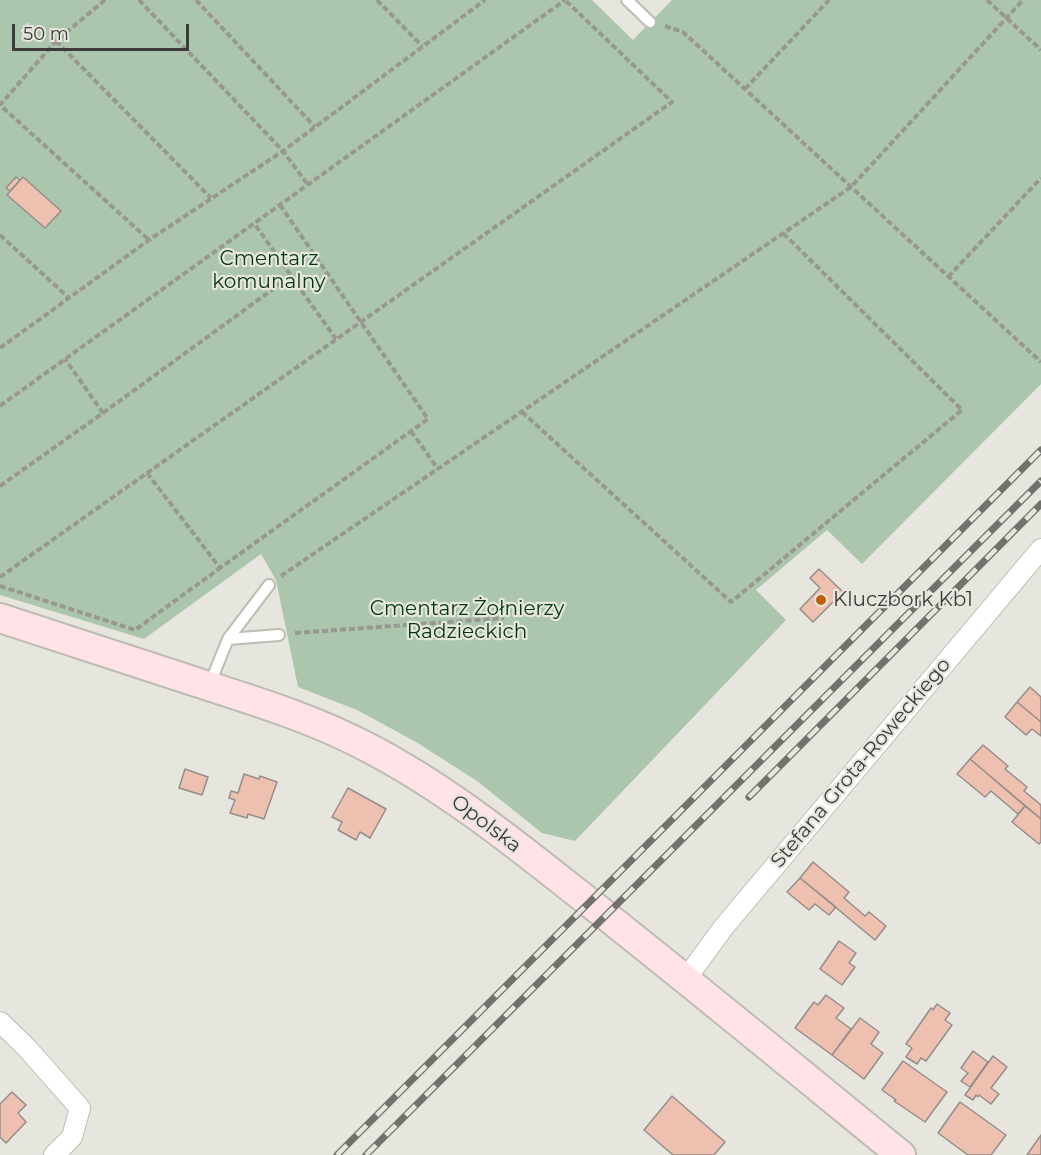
<!DOCTYPE html>
<meta charset="utf-8">
<style>
body{margin:0}
#map{position:relative;width:1041px;height:1155px;overflow:hidden;background:#e7e6de;font-family:Montserrat,sans-serif}
canvas{display:block}
.scale{position:absolute;left:12px;top:24px;width:177px;height:27px;box-sizing:border-box;border:3px solid #3c3b38;border-top:0;padding-left:8px;font-size:18px;line-height:21px;white-space:nowrap;color:#3c3b38;-webkit-text-stroke:4px #e7e6de;paint-order:stroke}
</style>
<div id="map">
<canvas width="1041" height="1155"></canvas>
<div class="scale">50 m</div>
</div>
<script>
const context = document.querySelector('canvas').getContext('2d');
context.lineJoin = 'round';
function paint(path, color) {
  context.fillStyle = color;
  context.fill(path, 'evenodd');
}
function trace(path, color, width, dash) {
  context.strokeStyle = color;
  context.lineWidth = width;
  context.lineCap = dash ? 'butt' : 'round';
  context.setLineDash(dash || []);
  context.stroke(path);
}
function drawText(font, color, halo, rows, align = 'center') {
  context.font = font + ' Montserrat,sans-serif';
  context.lineWidth = 4.5;
  context.setLineDash([]);
  context.textBaseline = 'middle';
  context.strokeStyle = halo;
  context.fillStyle = color;
  for (const [text, x, y, turn = 0] of rows) {
    context.save();
    context.translate(x, y);
    context.rotate((+turn || 0) * Math.PI / 180);
    context.textAlign = isNaN(turn) ? turn : align;
    if (halo) context.strokeText(text, 0, 0);
    context.fillText(text, 0, 0);
    context.restore();
  }
}
const green = new Path2D(`
 M0,0H592L633,40L672,0H1041V384L862,564L827,530L756,590L786,620L575,841L542,833L477,781L416,742L357,710L298,687L276,580L261,554L144,639L0,595Z`);
const building = new Path2D(`
 M16,177L20,180L10,191L6,188Z
 M23,177L61,211L45,228L7,195Z
 M819,569L843,592L813,622L800,609L820,588L810,578Z
 M1030,687L1041,697V722L1017,702Z
 M1017,702L1041,722V736L1032,729L1026,735L1005,717Z
 M983,745L1008,766L1005,769L1027,787L1024,791L1041,805V819L970,759Z
 M970,759L1025,806L1018,814L991,791L985,797L957,774Z
 M185,769L208,777L202,795L179,788Z
 M244,774L259,779L260,776L277,782L264,819L248,814L247,818L230,813L235,800L229,798L231,791L238,793Z
 M348,788L386,809L370,838L360,832L356,840L338,830L342,822L332,817Z
 M1025,806L1041,819V842L1039,844L1012,822Z
 M813,862L849,892L844,898L865,916L869,912L886,926L875,940L800,878Z
 M800,878L836,907L829,915L815,904L809,910L787,892Z
 M839,941L856,953L849,963L855,967L842,985L820,969Z
 M826,995L844,1008L836,1018L851,1029L832,1055L795,1028L814,1002L818,1005Z
 M937,1004L950,1013L945,1020L952,1025L926,1061L921,1058L917,1064L906,1057L912,1048L906,1044L931,1008L933,1010Z
 M860,1018L879,1032L871,1044L883,1053L864,1079L832,1055Z
 M973,1051L988,1062L970,1087L961,1081L968,1073L961,1068Z
 M993,1056L1007,1067L991,1088L999,1094L991,1104L979,1095L978,1097L976,1095L973,1100L965,1095Z
 M903,1061L947,1092L925,1122L894,1101L896,1100L882,1090Z
 M12,1092L26,1105L18,1113L26,1122L6,1143L0,1137V1104Z
 M672,1096L725,1142L714,1155H673L644,1130Z
 M960,1102L1006,1135L991,1155H968L938,1133Z
 M1041,1135V1155H1027Z`);
const path = new Path2D(`
 M105,0L56,41L0,105L149,240
 M139,0L283,151L308,185
 M196,0L315,127
 M377,0L422,46
 M987,0L1041,50
 M665,26L683,32L1041,362
 M56,41L211,198
 M745,89L829,0
 M0,235L69,298
 M291,276L336,339
 M948,277L1041,178
 M0,348L149,240L283,151L485,0
 M0,406L565,0
 M522,412L731,602L962,410L783,233
 M103,413L291,276L254,223
 M411,431L438,469
 M147,473L220,568L428,419L280,205
 M0,486L103,413L65,359
 M281,576L851,187L1023,0
 M0,577L672,102L565,0
 M0,586L135,630L220,568
 M295,633L504,618`);
const lane = new Path2D(`
 M627,0L650,22
 M228,639L269,585
 M209,686L228,639L279,635`);
const street = new Path2D(`
 M685,980L723,928L1041,549
 M0,1022L26,1047L80,1108L72,1137L54,1155`);
const secondary = new Path2D(`
 M0,618C64,639 129,660 193,681C252,700 312,718 367,747C448,789 519,847 590,903C695,986 798,1071 901,1155`);
const rail = new Path2D(`
 M749,797L1041,504
 M337,1155L1041,450
 M366,1155L1041,481`);
const markers = [
 [821,600,6,"#bc600a"]
];
const parkNames = [
 ["Cmentarz",269,259],
 ["komunalny",269,282],
 ["Cmentarz Żołnierzy",467,609],
 ["Radzieckich",467,632]
];
const poiNames = [
 ["Kluczbork Kb1",833,600]
];
const streetNames = [
 ["Stefana Grota-Roweckiego",861,763,-50],
 ["Opolska",486,824,37]
];
paint(green, '#abc6ac');
paint(building, '#eec0af');
trace(building, '#958d8a', 1.5);
trace(lane, '#bdbcb4', 14);
trace(street, '#bdbcb4', 22);
trace(secondary, '#bdbcb4', 32);
trace(path, '#989791', 4, [6, 3]);
trace(lane, '#fff', 10);
trace(street, '#fff', 20);
trace(secondary, '#ffe3e6', 28);
trace(rail, '#72716c', 7);
trace(rail, '#e7e6de', 4.5, [14]);
for (const [x, y, r, color] of markers) {
  const dot = new Path2D();
  dot.arc(x, y, r, 0, 2 * Math.PI);
  context.fillStyle = color;
  context.fill(dot);
  trace(dot, '#e7e6de', 2);
}
drawText('20px', '#03380e', '#e7e6de', parkNames);
drawText('20px', '#3c3b38', '#e7e6de', poiNames, 'left');
drawText('20px', '#3c3b38', '#e7e6de', streetNames);
</script>
